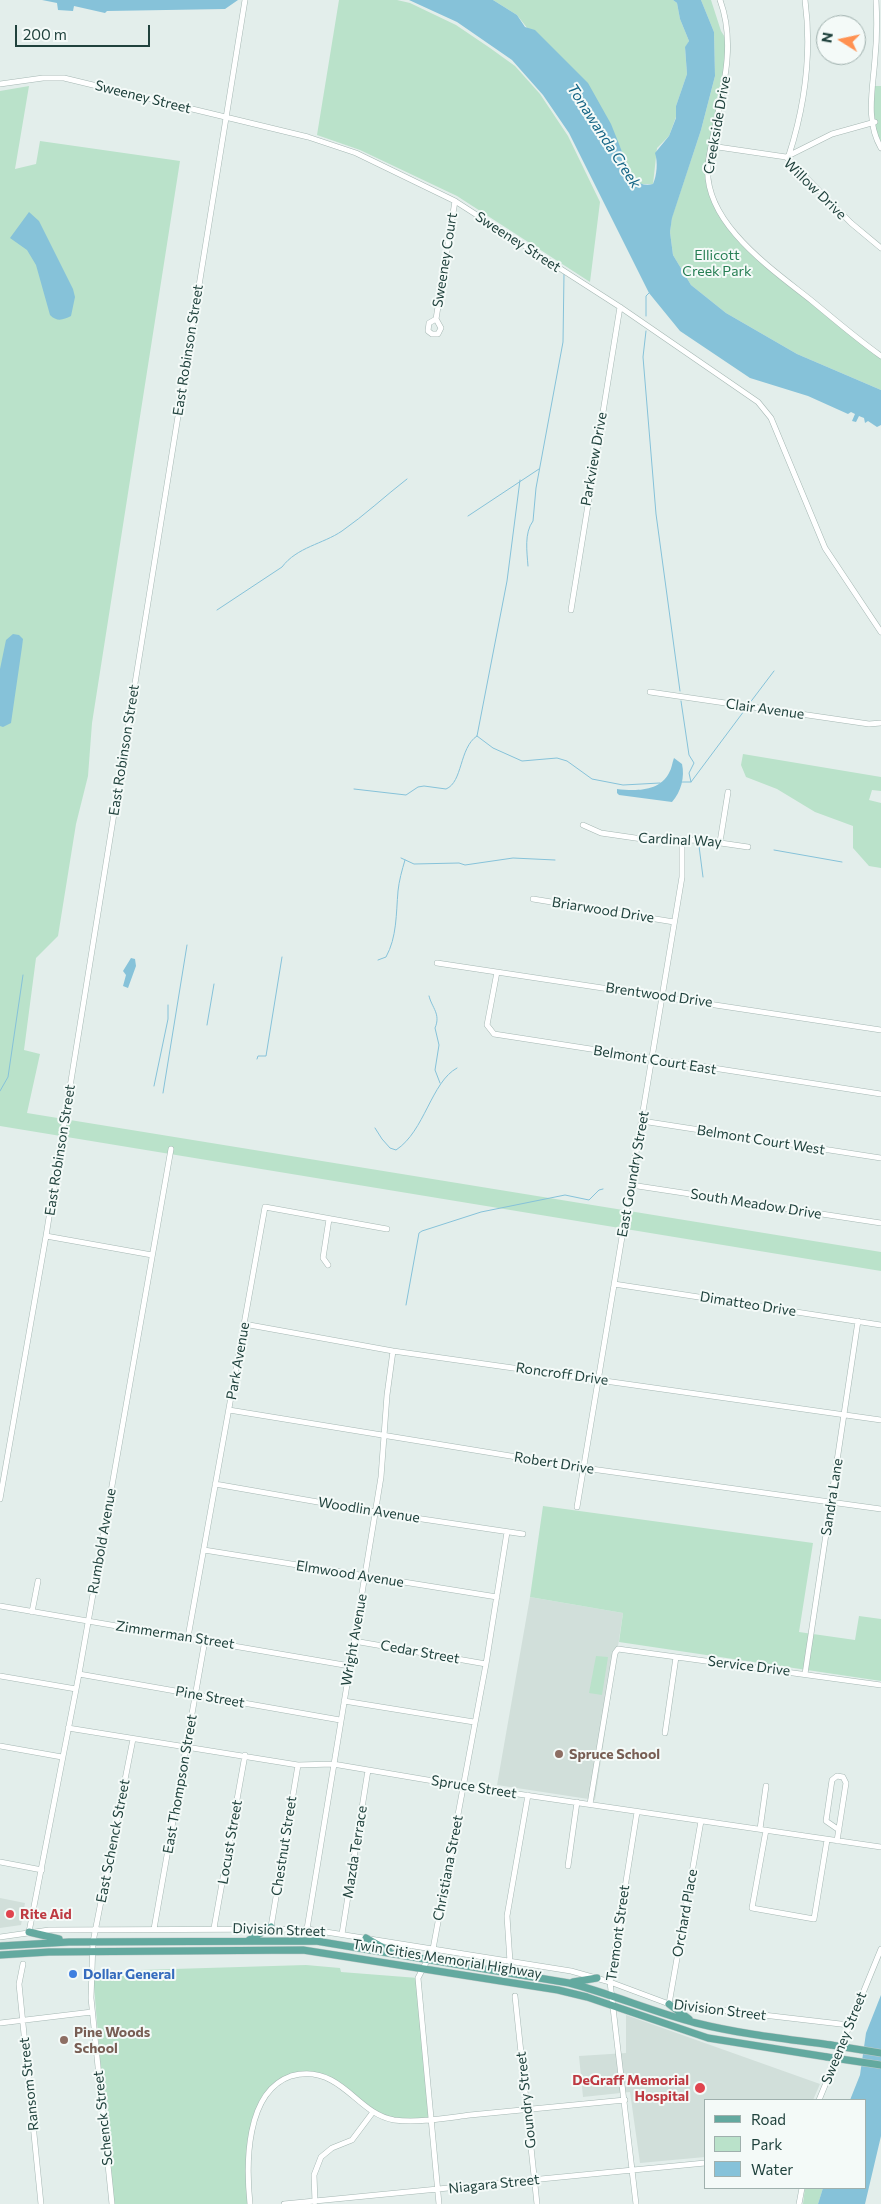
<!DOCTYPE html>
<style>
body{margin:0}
#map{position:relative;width:881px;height:2204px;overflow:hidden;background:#e3eeeb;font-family:Commissioner,sans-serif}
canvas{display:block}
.legend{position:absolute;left:704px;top:2099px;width:162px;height:90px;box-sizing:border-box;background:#f4faf8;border:1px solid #9fb0ad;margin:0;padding:6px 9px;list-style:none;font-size:15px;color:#20423d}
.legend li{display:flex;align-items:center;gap:10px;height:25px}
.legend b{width:25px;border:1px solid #9fb0ad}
.north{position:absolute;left:816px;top:15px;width:50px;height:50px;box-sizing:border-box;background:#f4faf8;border:1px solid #9fb0ad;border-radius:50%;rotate:280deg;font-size:14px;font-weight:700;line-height:20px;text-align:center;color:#20423d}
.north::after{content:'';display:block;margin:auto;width:18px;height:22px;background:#ff9151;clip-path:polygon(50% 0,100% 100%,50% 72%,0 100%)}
.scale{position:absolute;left:15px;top:25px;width:135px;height:22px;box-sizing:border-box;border:2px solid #20423d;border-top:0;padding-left:6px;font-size:15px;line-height:18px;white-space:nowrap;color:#20423d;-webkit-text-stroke:4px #f4faf8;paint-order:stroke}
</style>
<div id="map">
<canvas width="881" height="2204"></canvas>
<ul class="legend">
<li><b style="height:6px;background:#63a99f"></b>Road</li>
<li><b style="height:14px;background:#bae2ca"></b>Park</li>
<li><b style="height:14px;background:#86c2d9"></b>Water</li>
</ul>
<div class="north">N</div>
<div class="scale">200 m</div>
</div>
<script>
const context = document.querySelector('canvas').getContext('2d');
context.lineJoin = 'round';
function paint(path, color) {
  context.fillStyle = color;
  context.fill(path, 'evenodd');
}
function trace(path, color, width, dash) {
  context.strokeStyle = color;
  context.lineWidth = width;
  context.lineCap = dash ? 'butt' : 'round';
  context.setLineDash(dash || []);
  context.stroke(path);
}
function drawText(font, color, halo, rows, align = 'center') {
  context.font = font + ' Commissioner,sans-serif';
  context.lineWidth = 4;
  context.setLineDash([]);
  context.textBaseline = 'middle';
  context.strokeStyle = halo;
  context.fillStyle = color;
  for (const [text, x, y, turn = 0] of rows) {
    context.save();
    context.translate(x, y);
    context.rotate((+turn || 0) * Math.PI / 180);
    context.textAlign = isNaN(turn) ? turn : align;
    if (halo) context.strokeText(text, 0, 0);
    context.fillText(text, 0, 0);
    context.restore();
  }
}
const built = new Path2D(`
 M530,1597L623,1613L595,1800L497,1785Z
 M0,1898L25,1903L21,1925L0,1928Z
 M626,2015L820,2084L813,2100H705V2157L640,2163L630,2092L583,2097L579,2056L626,2053Z`);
const green = new Path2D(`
 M339,0H397L410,3L456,25L490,48L515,66L540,94L568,136L600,202L590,282L457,196L360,150L317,135Z
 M493,0H673L677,3L680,19L689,41L685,48L687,74L676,106V117L669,136L657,148L653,184H640L633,179L620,147L517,15Z
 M701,0H711L721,31L728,42L707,176L717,207L749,248L881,356V390L797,354L726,313L691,285L673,255L670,232L672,217L701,130L715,76L714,32Z
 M29,86L15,169L36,164L40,141L180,161L92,723L88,776L76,824L58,936L36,958L24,1050L40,1054L27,1113L881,1252V1271L0,1126V91Z
 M874,86H881V148L874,122Z
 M743,754L881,777V791L872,790L869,800L881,803V868L869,866L853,848V826L815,812L777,789L746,777L741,765Z
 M543,1506L813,1543L799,1632L855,1640L859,1616L881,1619V1681L619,1642L623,1613L530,1597Z
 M596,1656L608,1657L602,1695L589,1693Z
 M306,1965L340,1968L341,1972L418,1978L430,2119L406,2120L383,2116L333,2080L302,2073C293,2078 280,2082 272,2089C245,2112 249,2172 250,2204H112L93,1974L143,1972L140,1970Z
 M805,2188H823L818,2204H803Z`);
const water = new Path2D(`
 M42,0H238L225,9L107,11L105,13L74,6L73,11L58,10L57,3Z
 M409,0H493L517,15L525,27L535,30L588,83L611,124L633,179C640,184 645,186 653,184C657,175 658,162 655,153L669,136L676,118V106L687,74L685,47L689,41L680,19L677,3L673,0H701L714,32L715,76L701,130L672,218L670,232L673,255L691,285L726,313L797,354L881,390V425L877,427L868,421L865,423L864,418L859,416L856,422L852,421L855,414L851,412L848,414L808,396L750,378L680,331L649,293L569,133L543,95L512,60L457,22Z
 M29,212L39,221L73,289L75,297L71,316C63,320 57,322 50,315L36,265L27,250L10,238Z
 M13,634L19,635L23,639L22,647L11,723L3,727L0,726V669L6,640Z
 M674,758L682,764C685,777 681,792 672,802L619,795L617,793V789C635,791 659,792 669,773C672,768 672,763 674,758Z
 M131,958L135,959L136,966L128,988L123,986L126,975L123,971Z
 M881,1995V2136L865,2204H818L823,2188H865V2100H850L860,2075L866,2033Z`);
const stream = new Path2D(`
 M646,316V296L649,293
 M646,331L643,357L656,514L680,691
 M468,516L539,469
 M528,566C527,552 524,533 533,521L536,488L563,342L564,274
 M217,610L282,567C297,547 323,544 342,531C365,515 385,496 407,479
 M681,701L689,755L694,763L689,773L691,782L747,707
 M749,704L774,671
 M477,736L493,748L522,761L557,758L567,761L592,779L623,785L660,783
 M681,782H691
 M354,789L406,795L418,787L424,786L446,789C463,782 459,748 477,736L507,581L520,480
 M699,846L703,877
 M774,850L842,862
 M401,858L414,864L459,863L465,865L513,858L555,860
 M378,960L386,957C397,937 396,914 398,891C399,881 402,870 405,860
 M429,996C432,1008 441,1014 435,1028L439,1045L435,1070L440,1083
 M207,1025L214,984
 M257,1059L258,1056H266L282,957
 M154,1086L168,1019V1005
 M0,1091L8,1077L23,975
 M163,1093L187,945
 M375,1128L382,1139L390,1148L396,1150C425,1131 431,1082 457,1068
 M406,1305L419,1233L422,1231L481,1212L565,1195L589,1200L599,1190L603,1189`);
const minor = new Path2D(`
 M720,0C740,54 715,111 708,164C702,222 772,269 812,301C835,320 857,339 881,356
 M876,0C877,19 877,39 875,58C873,89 865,120 881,148
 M0,84L43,78H64L308,137L356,153L455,201L620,307L758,402L771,418L825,548L881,632
 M711,146L786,157L851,223L881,248
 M789,155C805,105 812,53 805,0
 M788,156L832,134L875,122
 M436,319L441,328L438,334H432L428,331L429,323L436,319L455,201
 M571,610L620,307
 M650,692L869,724L881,723
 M583,825L601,833L656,841L700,840L748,847
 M720,842L728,792
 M533,899L674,922
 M437,963L881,1030
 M497,972L487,1025L494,1034L881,1094
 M642,1121L881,1158
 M631,1185L881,1223
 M46,1236L152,1255
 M328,1265L323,1258L329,1219
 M614,1284L881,1325
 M244,1324L393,1351L881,1420
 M229,1410L584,1468L881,1509
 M215,1484L375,1512L523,1534
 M0,1499L46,1236L245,0
 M577,1507L682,877V841
 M204,1550L497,1597
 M0,1606L350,1666
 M32,1612L38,1581
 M188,1637L265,1207L387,1229
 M354,1641L486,1664
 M79,1674L340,1720
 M805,1674L858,1321
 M0,1676L76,1689
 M344,1701L474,1722
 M68,1728L298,1765L333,1764L463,1786L881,1847
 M665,1733L676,1657
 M0,1746L62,1757
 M590,1804L615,1653L618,1649L881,1685
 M760,1829L766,1786
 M766,1830L752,1908L814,1919L827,1840
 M837,1841L846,1783L843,1777L837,1776L832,1780L826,1821L839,1830
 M0,1862L42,1870
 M568,1866L577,1802
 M271,1927L298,1765
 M214,1928L245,1755
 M154,1929L205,1640
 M307,1929L381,1477L387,1395L393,1351
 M29,1932L79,1674L171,1149
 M342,1934L368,1770
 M0,1937L49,1930L307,1929L571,1971L610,1982L669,2004L849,2025
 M510,1962L507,1916L528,1795
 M23,1964L19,1984L41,2204
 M515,1996L537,2204
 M669,2004L701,1821
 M0,2023L92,2012
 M819,2100L881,1949
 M315,2202L314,2175L321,2157L332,2148L352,2140L373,2112
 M112,2204L91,1998L93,1942L133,1739
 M250,2204C246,2165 245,2092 291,2076C305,2072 318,2073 331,2080C354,2092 367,2115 394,2120C419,2123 446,2118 470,2115C522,2110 573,2105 625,2100
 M284,2204L705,2163
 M439,2204L418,1978L433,1949L486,1664L507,1532
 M636,2204L610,1982L637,1812
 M799,2204L802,2188`);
const major = new Path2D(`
 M29,1932L59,1939
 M366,1938L389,1951
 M249,1940L271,1927
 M0,1946L69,1942L316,1941L569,1983C612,1994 653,2012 696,2023C740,2034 786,2039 831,2045
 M0,1955L49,1952L303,1950L558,1990L587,1997L708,2038L827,2057
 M573,1982L597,1978
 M669,2004L689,2019`);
const majorBridge = new Path2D(`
 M831,2045L881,2053
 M827,2057L881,2065`);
const markers = [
 [559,1754,5,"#8d6e63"],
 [10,1914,5,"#e0444e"],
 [73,1974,5,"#3f7fe0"],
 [64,2040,5,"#8d6e63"],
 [700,2088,6,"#e0444e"]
];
const streetNames = [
 ["Sweeney Street",143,97,14],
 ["Creekside Drive",717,125,-80],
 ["Willow Drive",815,189,44],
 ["Sweeney Street",518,242,33],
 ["Sweeney Court",445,260,-81],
 ["East Robinson Street",188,350,-81],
 ["Parkview Drive",594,459,-80],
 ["Clair Avenue",765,709,8],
 ["East Robinson Street",124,750,-81],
 ["Cardinal Way",680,840,3],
 ["Briarwood Drive",603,910,9],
 ["Brentwood Drive",659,995,8],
 ["Belmont Court East",655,1060,9],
 ["Belmont Court West",761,1140,9],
 ["East Robinson Street",60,1150,-81],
 ["East Goundry Street",633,1174,-80],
 ["South Meadow Drive",756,1204,9],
 ["Dimatteo Drive",748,1304,9],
 ["Park Avenue",238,1361,-80],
 ["Roncroff Drive",562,1374,8],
 ["Robert Drive",554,1463,9],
 ["Sandra Lane",832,1497,-81],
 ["Woodlin Avenue",369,1510,9],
 ["Rumbold Avenue",102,1541,-80],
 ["Elmwood Avenue",350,1574,9],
 ["Zimmerman Street",175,1635,9],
 ["Wright Avenue",354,1640,-80],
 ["Cedar Street",420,1652,10],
 ["Service Drive",749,1666,7],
 ["Pine Street",210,1697,10],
 ["East Thompson Street",180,1784,-80],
 ["Spruce Street",474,1787,9],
 ["East Schenck Street",113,1841,-79],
 ["Locust Street",230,1842,-80],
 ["Chestnut Street",284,1846,-81],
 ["Mazda Terrace",355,1852,-81],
 ["Christiana Street",448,1868,-79],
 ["Orchard Place",685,1913,-80],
 ["Division Street",279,1930,2],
 ["Tremont Street",618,1933,-82],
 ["Twin Cities Memorial Highway",447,1959,9],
 ["Division Street",720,2010,7],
 ["Sweeney Street",844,2038,-68],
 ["Ransom Street",29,2084,-96],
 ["Goundry Street",526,2100,-96],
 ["Schenck Street",103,2118,-96],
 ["Niagara Street",494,2184,-6]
];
const parkNames = [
 ["Ellicott",717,255],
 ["Creek Park",717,271]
];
const educationNames = [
 ["Spruce School",569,1754],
 ["Pine Woods",74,2032],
 ["School",74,2048]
];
const healthNames = [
 ["Rite Aid",20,1914],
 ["DeGraff Memorial",689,2080,"right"],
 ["Hospital",689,2096,"right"]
];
const shopNames = [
 ["Dollar General",83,1974]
];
const waterNames = [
 ["Tonawanda Creek",604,136,57]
];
paint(built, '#d1dfda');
paint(green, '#bae2ca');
paint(water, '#86c2d9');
trace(stream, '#86c2d9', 1);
trace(minor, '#a5b7b3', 6);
trace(major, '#c1cac9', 8);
trace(minor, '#fff', 5);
trace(major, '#63a99f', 7);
trace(majorBridge, '#c1cac9', 8, []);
trace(majorBridge, '#63a99f', 7);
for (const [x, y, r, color] of markers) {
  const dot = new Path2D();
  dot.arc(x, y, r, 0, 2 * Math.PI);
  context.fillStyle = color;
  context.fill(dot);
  trace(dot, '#f4faf8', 2);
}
drawText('14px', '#20423d', '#f4faf8', streetNames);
drawText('14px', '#267e53', '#f4faf8', parkNames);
drawText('bold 14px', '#785e54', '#f4faf8', educationNames, 'left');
drawText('bold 14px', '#be3a42', '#f4faf8', healthNames, 'left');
drawText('bold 14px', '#366cbe', '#f4faf8', shopNames, 'left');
drawText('italic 15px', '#136485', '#f4faf8', waterNames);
</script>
